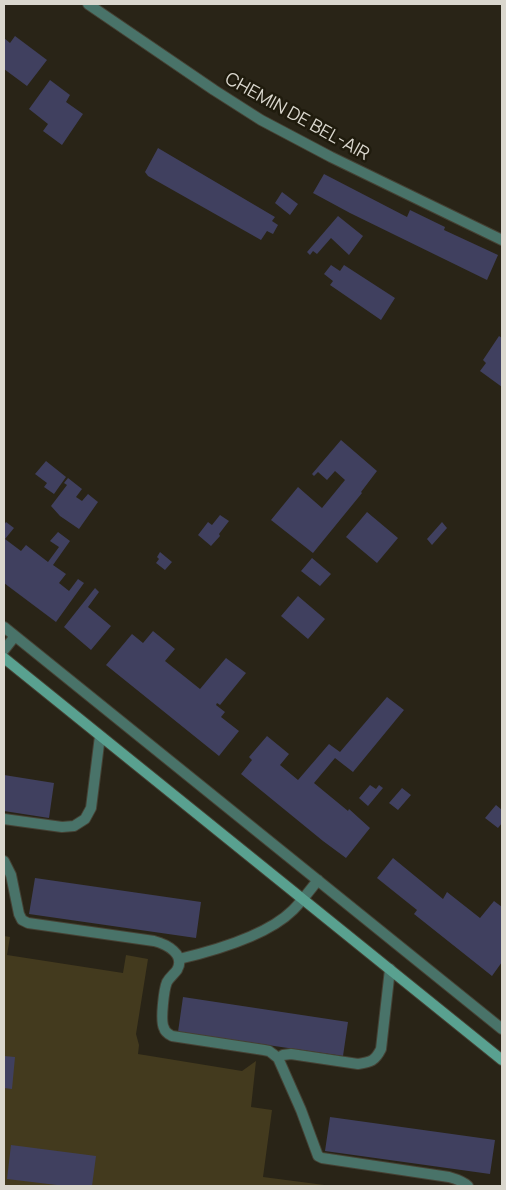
<!DOCTYPE html>
<style>
body{margin:0}
#map{position:relative;width:506px;height:1190px;overflow:hidden;background:#292417;font-family:Manrope,sans-serif}
canvas{display:block}
.frame{position:absolute;inset:0;border:5px solid #dad7ce;pointer-events:none}
</style>
<div id="map">
<canvas width="506" height="1190"></canvas>
<div class="frame"></div>
</div>
<script>
const context = document.querySelector('canvas').getContext('2d');
context.lineJoin = 'round';
function paint(path, color) {
  context.fillStyle = color;
  context.fill(path, 'evenodd');
}
function trace(path, color, width, dash) {
  context.strokeStyle = color;
  context.lineWidth = width;
  context.lineCap = dash ? 'butt' : 'round';
  context.setLineDash(dash || []);
  context.stroke(path);
}
function drawText(font, color, halo, rows, align = 'center') {
  context.font = font + ' Manrope,sans-serif';
  context.lineWidth = 5;
  context.setLineDash([]);
  context.textBaseline = 'middle';
  context.strokeStyle = halo;
  context.fillStyle = color;
  for (const [text, x, y, turn = 0] of rows) {
    context.save();
    context.translate(x, y);
    context.rotate((+turn || 0) * Math.PI / 180);
    context.textAlign = isNaN(turn) ? turn : align;
    if (halo) context.strokeText(text, 0, 0);
    context.fillText(text, 0, 0);
    context.restore();
  }
}
const green = new Path2D(`
 M4,936L10,937L7,955L123,973L126,955L148,959L136,1034L139,1045L138,1054L242,1071L256,1061L251,1107L272,1110L263,1177L332,1186H4Z`);
const building = new Path2D(`
 M15,36L47,60L27,86L4,69V38L10,43Z
 M50,80L70,95L66,102L83,114L62,145L43,131L48,124L29,109Z
 M158,148L275,217L272,221L278,225L273,234L267,231L261,240L148,176L145,172Z
 M324,174L407,217L410,210L445,227L444,230L498,255L487,280L350,213L313,193Z
 M282,192L298,204L290,215L275,203Z
 M338,216L363,236L349,255L331,238L317,254L313,251L310,255L307,252Z
 M331,265L340,271L344,265L395,298L381,320L330,285L333,281L324,274Z
 M499,336L502,338V387L480,371L486,363L483,360Z
 M341,440L377,471L361,492L362,493L313,553L271,520L298,487L322,508L345,480L335,471L327,480L318,472L314,476L312,474Z
 M46,461L66,477L54,494L44,487L47,483L35,474Z
 M68,478L82,489L76,497L82,501L88,494L98,502L79,529L60,516L51,506L67,485L64,483Z
 M367,512L398,538L377,563L346,537Z
 M220,515L229,521L219,534L220,536L211,546L198,535L208,522L212,525Z
 M6,522L14,528L5,539L21,551L26,545L48,562L59,547L50,541L58,532L70,541L53,565L66,574L59,583L69,591L78,579L84,583L56,622L4,583V525Z
 M442,522L447,528L432,545L427,539Z
 M160,552L172,562L165,570L156,563L159,559L157,557Z
 M312,558L331,574L320,586L301,571Z
 M95,588L99,592L88,607L111,626L91,650L64,627Z
 M298,596L325,619L308,639L281,616Z
 M153,631L175,649L165,661L200,689L226,658L246,673L220,705L217,703L216,705L225,712L221,717L239,731L219,756L106,665L132,634L143,643Z
 M387,697L404,710L353,772L335,758L314,783L348,811L349,809L370,828L346,858L323,841L241,774L252,760L249,757L267,736L289,754L280,765L298,780L329,744L340,752Z
 M4,775L54,783L49,818L4,811Z
 M370,785L376,789L379,785L383,788L368,806L359,798Z
 M402,788L411,795L398,810L389,803Z
 M496,805L502,810V823L498,828L485,818Z
 M393,858L443,899L447,892L480,918L494,901L502,907V962L492,976L414,914L417,910L377,878Z
 M35,878L201,902L196,938L29,914Z
 M183,997L348,1022L343,1056L178,1032Z
 M4,1056L15,1057L12,1089L4,1088Z
 M330,1117L495,1140L490,1174L325,1151Z
 M11,1145L96,1156L92,1186H65L7,1179Z`);
const street = new Path2D(`
 M88,4L214,90L261,120L331,157L502,240
 M4,627L502,1029
 M4,650L15,636
 M4,819L62,827L74,826L85,819L91,808L100,736
 M4,861L11,875L19,914L22,920L28,923L154,941C166,944 186,954 177,970C174,974 170,977 167,982C164,989 160,1021 164,1028C165,1032 168,1034 172,1036L264,1050L269,1051L273,1054L278,1058L282,1067L301,1110L318,1156L322,1158L449,1177C456,1179 463,1181 468,1186
 M179,959C213,951 268,935 293,910C302,901 310,890 318,880
 M278,1058L283,1055L291,1054L358,1064C371,1062 375,1061 381,1049L390,969`);
const secondary = new Path2D(`
 M4,658L502,1060`);
const streetNames = [
 ["CHEMIN DE BEL-AIR",297,117,29]
];
paint(green, '#433a1e');
paint(building, '#40405f');
trace(street, '#454134', 12);
trace(secondary, '#454134', 12);
trace(street, '#497369', 10);
trace(secondary, '#59a190', 10);
drawText('18px', '#dad7ce', '#1f1b0d', streetNames);
</script>
